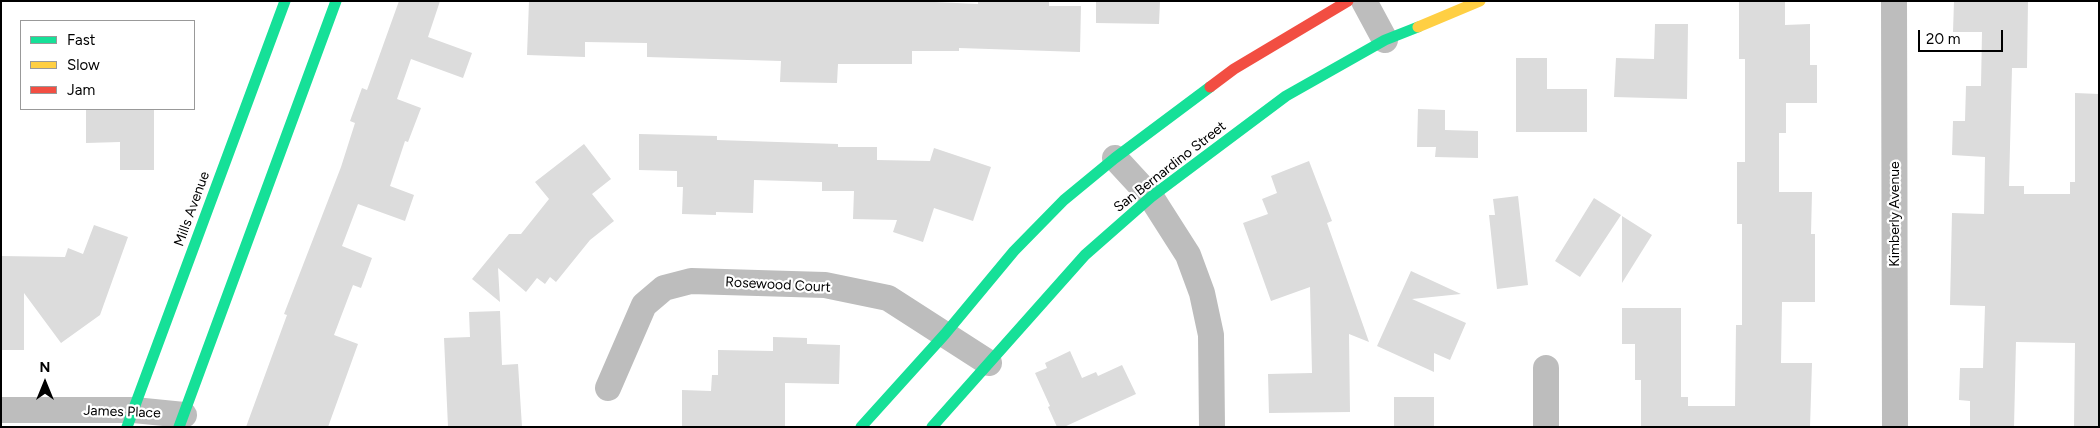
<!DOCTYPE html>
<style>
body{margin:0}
#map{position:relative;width:2100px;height:428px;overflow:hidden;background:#fff;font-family:Figtree,sans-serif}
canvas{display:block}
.frame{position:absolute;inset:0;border:2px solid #000;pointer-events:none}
.legend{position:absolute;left:20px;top:20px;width:175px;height:90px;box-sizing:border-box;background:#fff;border:1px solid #999;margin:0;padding:6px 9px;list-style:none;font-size:15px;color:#000}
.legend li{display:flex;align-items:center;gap:10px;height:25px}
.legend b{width:25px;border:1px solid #999}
.north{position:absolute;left:20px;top:358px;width:50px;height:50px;-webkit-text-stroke:4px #fff;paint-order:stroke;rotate:0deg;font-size:14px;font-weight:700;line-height:20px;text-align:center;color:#000}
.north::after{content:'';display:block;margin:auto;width:18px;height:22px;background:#000;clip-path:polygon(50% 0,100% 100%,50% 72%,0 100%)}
.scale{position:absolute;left:1918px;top:30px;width:85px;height:22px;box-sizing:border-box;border:2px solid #000;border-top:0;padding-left:6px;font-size:15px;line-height:18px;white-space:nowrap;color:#000;-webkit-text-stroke:4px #fff;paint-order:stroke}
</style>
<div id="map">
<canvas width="2100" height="428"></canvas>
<div class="frame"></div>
<ul class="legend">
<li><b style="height:6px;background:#16e098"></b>Fast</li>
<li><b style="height:6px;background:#ffcf43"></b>Slow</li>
<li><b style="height:6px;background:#f24e42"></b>Jam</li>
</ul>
<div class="north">N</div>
<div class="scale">20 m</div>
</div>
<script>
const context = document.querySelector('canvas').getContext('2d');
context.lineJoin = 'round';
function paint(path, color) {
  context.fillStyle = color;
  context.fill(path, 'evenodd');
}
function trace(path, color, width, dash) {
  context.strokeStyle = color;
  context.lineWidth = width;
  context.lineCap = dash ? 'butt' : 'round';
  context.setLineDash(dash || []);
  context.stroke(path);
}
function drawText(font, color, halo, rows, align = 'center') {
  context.font = font + ' Figtree,sans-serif';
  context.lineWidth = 4.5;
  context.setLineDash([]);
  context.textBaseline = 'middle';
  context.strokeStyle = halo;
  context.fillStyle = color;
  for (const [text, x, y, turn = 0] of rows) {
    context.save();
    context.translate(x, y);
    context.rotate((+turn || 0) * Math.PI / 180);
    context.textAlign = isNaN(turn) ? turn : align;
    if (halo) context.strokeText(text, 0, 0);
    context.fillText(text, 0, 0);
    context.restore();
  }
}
const building = new Path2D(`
 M399,1H440L428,37L472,53L463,78L411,59L397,99L421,108L408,142L405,141L390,186L414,195L405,221L358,204L342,246L372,258L361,288L353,285L334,335L358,344L328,427H246L287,315L284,314L341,167L355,123L350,121L362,88L367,90Z
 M529,1H913L978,4V1H1049V6H1081L1080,52L959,48V51H912V64H838L837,83L780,82L781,61L647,57V43L585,42V57L527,55Z
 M1096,1H1160L1159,24L1096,23Z
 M1739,1H1785V25L1810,24V65H1817V103H1786V133H1779V192H1812L1811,234H1815V302H1782L1781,363H1812L1810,427H1641V380H1635V344H1622V308H1681V397H1688V406H1735L1736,325H1742V224H1737V162H1745V59H1739Z
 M1954,1H2028L2027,68H2012L2009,186H2024V194H2070V182H2075V93L2099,94V427H2074L2075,343L2016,342L2014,427H1970V401L1959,400L1960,368H1983L1985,306L1950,305L1952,213L1984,214L1985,157L1952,155L1953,121H1965L1966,86H1981L1982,32H1953Z
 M1655,24H1688L1687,99L1614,97L1616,58L1654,59Z
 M1516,58H1547V89H1587V132H1516Z
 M86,109H154V170H120V142L86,143Z
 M1418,109L1445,110V130L1478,131V158L1435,157L1436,147H1417Z
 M639,134L717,136V140L838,144V147H877V160L930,161L934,148L991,167L973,221L934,208L923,242L893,232L897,220L853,219L854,191H822V182L754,180L753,213L716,212V215L682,214L683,187H677V171L639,170Z
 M584,144L611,179L592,194L614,221L590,240L556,282L550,277L545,284L537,278L526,292L498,268L500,302L472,279L509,234H521L549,199L535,182Z
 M1309,161L1332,221L1327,223L1369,342L1349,334L1350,412L1269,413L1268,374L1312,373L1310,287L1271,301L1243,223L1268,214L1262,199L1277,193L1271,176Z
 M1518,196L1528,285L1497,289L1489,215H1495L1493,199Z
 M1594,198L1621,215L1580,277L1555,261Z
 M1622,216L1652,235L1622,283Z
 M94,225L128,237L100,315L61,343L24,293V350H1V256L65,257L68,248L83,254Z
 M1411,271L1461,294L1412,299L1466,323L1450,360L1434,353V372L1377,346Z
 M500,311L502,365L518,364L522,427H448L444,338L470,337L469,312Z
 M773,337L807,338V344L840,345L839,384L785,383V427H682V390L711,391L712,375H718V350L773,351Z
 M1070,351L1082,378L1096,372L1098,376L1122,365L1136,394L1064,427H1057L1048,407L1050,406L1035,373L1047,368L1045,363Z
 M1394,397H1434V427H1394Z`);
const street = new Path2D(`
 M1364,1L1385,40
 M1894,1L1895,427
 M1115,158L1151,197L1188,255L1202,293L1211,335L1212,427
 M1546,368V427
 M608,388L644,305L664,288L691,281L825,285L888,298L989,363
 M1,410H134L184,415`);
const fast = new Path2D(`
 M127,427L285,1
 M179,427L336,1
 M861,427L945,334L1014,251L1064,200L1115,158L1210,87
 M932,427L1085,255L1151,197L1286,96L1385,40L1418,27`);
const slow = new Path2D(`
 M1418,27L1480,1`);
const jam = new Path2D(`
 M1210,87L1234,69L1348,1`);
const streetNames = [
 ["San Bernardino Street",1170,167,-38],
 ["Mills Avenue",192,209,-70],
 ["Kimberly Avenue",1895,214,-90],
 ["Rosewood Court",778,285,3],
 ["James Place",122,412,2]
];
paint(building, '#dcdcdc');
trace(street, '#bdbdbd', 26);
trace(fast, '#16e098', 11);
trace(slow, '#ffcf43', 11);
trace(jam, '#f24e42', 11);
drawText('14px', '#000', '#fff', streetNames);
</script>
